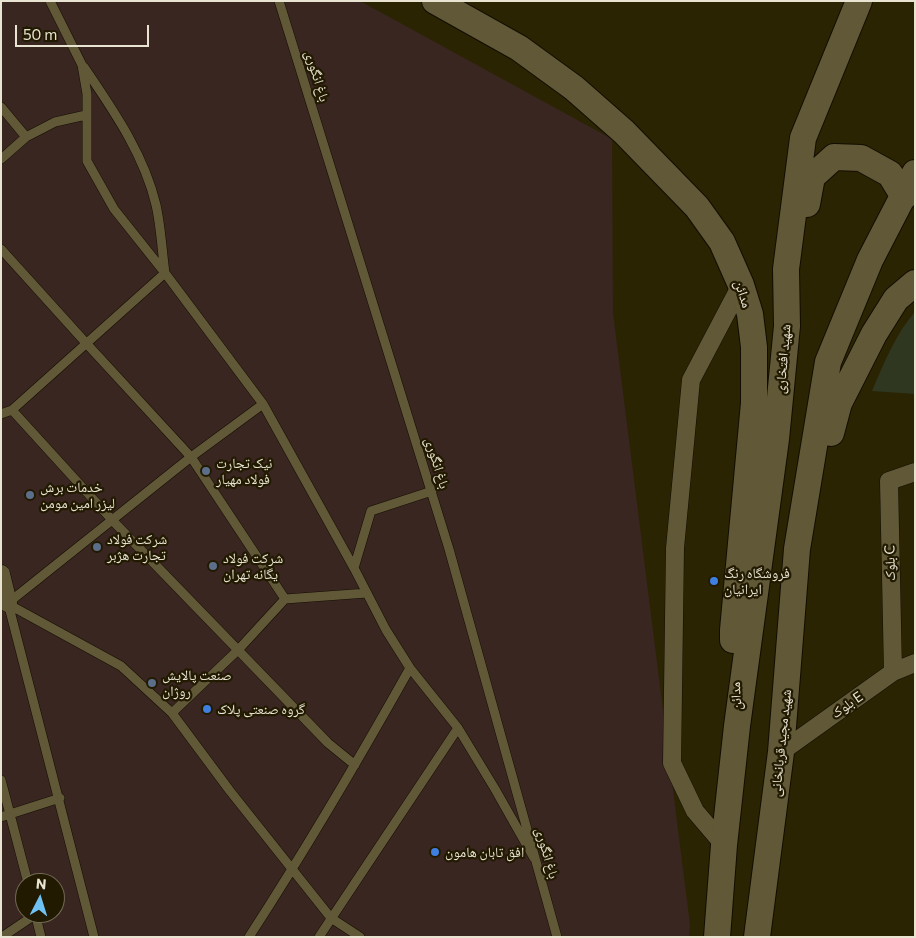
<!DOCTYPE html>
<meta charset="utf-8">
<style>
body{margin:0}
#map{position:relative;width:916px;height:938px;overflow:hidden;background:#2b2403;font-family:Commissioner,sans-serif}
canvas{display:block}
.frame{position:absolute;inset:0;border:2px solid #e9e4d2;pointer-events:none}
.north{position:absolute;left:15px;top:873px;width:50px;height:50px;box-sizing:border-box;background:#221a00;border:1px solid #726b54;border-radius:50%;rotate:5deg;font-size:14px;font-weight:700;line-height:20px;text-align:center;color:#e9e4d2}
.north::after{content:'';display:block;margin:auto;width:18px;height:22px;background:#6fc2f4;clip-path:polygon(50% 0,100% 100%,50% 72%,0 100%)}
.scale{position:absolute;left:15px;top:25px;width:134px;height:22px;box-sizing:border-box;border:2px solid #e9e4d2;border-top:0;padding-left:6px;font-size:15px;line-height:18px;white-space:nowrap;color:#e9e4d2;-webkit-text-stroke:4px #221a00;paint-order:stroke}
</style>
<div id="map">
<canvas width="916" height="938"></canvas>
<div class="frame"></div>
<div class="north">N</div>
<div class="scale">50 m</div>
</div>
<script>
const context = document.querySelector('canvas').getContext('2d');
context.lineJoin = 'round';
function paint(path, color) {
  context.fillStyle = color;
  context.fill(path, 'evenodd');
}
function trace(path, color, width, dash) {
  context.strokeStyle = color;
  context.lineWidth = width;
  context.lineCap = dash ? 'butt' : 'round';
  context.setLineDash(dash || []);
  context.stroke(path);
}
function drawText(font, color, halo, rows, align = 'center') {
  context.font = font + ' Commissioner,"Noto Naskh Arabic",sans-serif';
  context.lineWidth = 4.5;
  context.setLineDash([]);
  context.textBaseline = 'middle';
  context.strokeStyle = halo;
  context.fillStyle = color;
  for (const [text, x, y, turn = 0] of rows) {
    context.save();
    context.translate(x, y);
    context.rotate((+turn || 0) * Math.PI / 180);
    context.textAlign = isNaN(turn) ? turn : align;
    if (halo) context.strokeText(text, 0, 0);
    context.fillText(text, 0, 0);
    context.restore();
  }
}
const industrial = new Path2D(`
 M1,1H360L612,139L613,313L690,925L689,937H1ZM25,883H55V913H25Z`);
const green = new Path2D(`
 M915,312V394L872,391C884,363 895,335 915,312Z`);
const lane = new Path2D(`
 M50,1L82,65L87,94V161L114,209L165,273L263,404L354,568L386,630L410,668L458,728L495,789L534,858
 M279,1L449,549L557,937
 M1,107L26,137
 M1,159L26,137L55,122L86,115
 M1,249L86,343L191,457L285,599
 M12,410L113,521L328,743L355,765
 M1,414L12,410L165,273C162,251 161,227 156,205C144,154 113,110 84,67
 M354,568L371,511L432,491
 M6,603L121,666L172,713L230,791L331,918L360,937
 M8,603L94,937
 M8,603L191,457L263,404
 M172,713L239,649L285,599L367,593
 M1,780L28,883
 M1,817L60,798
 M35,913L41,937
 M2,937L36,914
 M249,937C306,849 359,759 410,668
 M319,937L458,728`);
const street = new Path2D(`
 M1,574L8,603
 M893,672L889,481L915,472
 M781,752L893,672L915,663
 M724,845L695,811L672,763L675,548L691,380L741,285`);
const secondary = new Path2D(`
 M435,1L519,48L574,88L624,132L697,207L722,242L741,285L750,314L754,347V403L733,630V640
 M807,204L812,177L834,157L861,158L890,174L904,197
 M831,433L839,403L874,334L896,299L915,283
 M717,937L724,845L737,726L776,439L787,326L786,269L803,138L859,1
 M757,937L781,752L797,549L828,362L870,260L915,173`);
const markers = [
 [206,471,5,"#5c6f8a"],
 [30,495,5,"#5c6f8a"],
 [97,547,5,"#5c6f8a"],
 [213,566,5,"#5c6f8a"],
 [714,581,5,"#3f7fe0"],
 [152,683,5,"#5c6f8a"],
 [207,709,5,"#3f7fe0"],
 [435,852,5,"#3f7fe0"]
];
const streetNames = [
 ["باغ انگوری",317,76,73],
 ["مدائن",743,294,72],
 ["شهید افتخاری",783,359,-85],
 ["باغ انگوری",437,463,73],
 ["بلوک C",890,563,-91],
 ["مدائن",736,696,-93],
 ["بلوک E",847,705,-35],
 ["شهید مجید قربانخانی",781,743,-84],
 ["باغ انگوری",547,853,74]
];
const poiNames = [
 ["نیک تجارت",216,463],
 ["فولاد مهیار",216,479],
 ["خدمات برش",40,487],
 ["لیزر امین مومن",40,503],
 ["شرکت فولاد",107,539],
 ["تجارت هژبر",107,555],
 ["شرکت فولاد",223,558],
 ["یگانه تهران",223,574],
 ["فروشگاه رنگ",724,573],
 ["ایرانیان",724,589],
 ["صنعت پالایش",162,675],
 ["روژان",162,691],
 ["گروه صنعتی پلاک",217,709],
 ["افق تابان هامون",445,852]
];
paint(industrial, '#392621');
paint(green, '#2f3721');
trace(lane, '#130d00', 10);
trace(street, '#130d00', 19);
trace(secondary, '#130d00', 28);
trace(lane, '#605837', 9);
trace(street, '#605837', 18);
trace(secondary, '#605837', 26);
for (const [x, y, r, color] of markers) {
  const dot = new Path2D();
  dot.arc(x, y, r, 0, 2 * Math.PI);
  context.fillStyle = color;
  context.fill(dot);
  trace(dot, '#221a00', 2);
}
drawText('14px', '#e9e4d2', '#221a00', streetNames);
drawText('14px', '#e9e4d2', '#221a00', poiNames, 'left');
</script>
